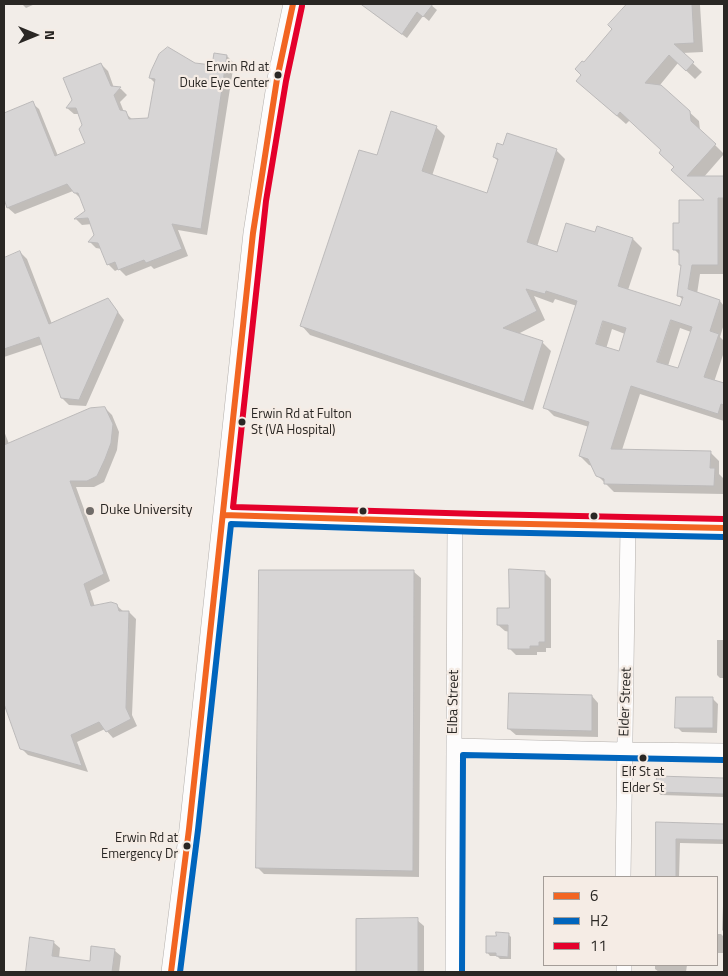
<!DOCTYPE html>
<style>
body{margin:0}
#map{position:relative;width:728px;height:976px;overflow:hidden;background:#f2ede8;font-family:"Titillium Web",sans-serif}
canvas{display:block}
.frame{position:absolute;inset:0;border:5px solid #2a2724;pointer-events:none}
.legend{position:absolute;left:543px;top:876px;width:175px;height:90px;box-sizing:border-box;background:#f5ece5;border:1px solid #a49d98;margin:0;padding:6px 9px;list-style:none;font-size:15px;color:#2a2724}
.legend li{display:flex;align-items:center;gap:10px;height:25px}
.legend b{width:25px;border:1px solid #a49d98}
.north{position:absolute;left:10px;top:10px;width:50px;height:50px;-webkit-text-stroke:4px #f5ece5;paint-order:stroke;rotate:90deg;font-size:14px;font-weight:700;line-height:20px;text-align:center;color:#2a2724}
.north::after{content:'';display:block;margin:auto;width:18px;height:22px;background:#2a2724;clip-path:polygon(50% 0,100% 100%,50% 72%,0 100%)}
</style>
<div id="map">
<canvas width="728" height="976"></canvas>
<div class="frame"></div>
<ul class="legend">
<li><b style="height:6px;background:#f26522"></b>6</li>
<li><b style="height:6px;background:#0065bd"></b>H2</li>
<li><b style="height:6px;background:#e4002b"></b>11</li>
</ul>
<div class="north">N</div>
</div>
<script>
const context = document.querySelector('canvas').getContext('2d');
context.lineJoin = 'round';
function paint(path, color) {
  context.fillStyle = color;
  context.fill(path, 'evenodd');
}
function trace(path, color, width, dash) {
  context.strokeStyle = color;
  context.lineWidth = width;
  context.lineCap = dash ? 'butt' : 'round';
  context.setLineDash(dash || []);
  context.stroke(path);
}
function drawText(font, color, halo, rows, align = 'center') {
  context.font = font + ' "Titillium Web",sans-serif';
  context.lineWidth = 4.5;
  context.setLineDash([]);
  context.textBaseline = 'middle';
  context.strokeStyle = halo;
  context.fillStyle = color;
  for (const [text, x, y, turn = 0] of rows) {
    context.save();
    context.translate(x, y);
    context.rotate((+turn || 0) * Math.PI / 180);
    context.textAlign = isNaN(turn) ? turn : align;
    if (halo) context.strokeText(text, 0, 0);
    context.fillText(text, 0, 0);
    context.restore();
  }
}
const shadow = new Path2D(`
 M22,4H35L26,8Z
 M370,4H430L437,10L429,21L423,16L407,38L373,13L368,8Z
 M629,4L700,5L703,52L682,53L702,72L695,79L678,63L660,85L699,121L700,130L724,154L703,178H724V274H700L697,294L720,301L724,306V324L720,337L724,341V352L714,382L724,385V421L640,394L622,450L710,452L719,461V474L723,478V494L614,492L597,475L592,466L589,465L580,456L589,427L554,416L545,407L577,306L555,299L553,303L534,296L545,320L518,334L542,342L551,351L533,410L310,335L302,326L378,157L436,127L445,136L432,176L488,194L499,162L494,157L556,150L565,159L537,247L558,254L596,234L633,239L642,248L628,290L681,307L683,300L679,296L682,267L680,265V255L675,250L680,224L707,202L676,167L663,150L630,120L626,124L587,90L583,75L584,64L614,29L610,25ZM680,328L691,332L679,370L668,366ZM612,329L625,334L619,353L606,349Z
 M216,55L227,56L234,63L207,235L178,230L188,256L154,269L151,266L126,276L119,269L115,271L108,264L102,249L96,248L90,242L96,235L92,224L82,225L76,219L86,211L81,199L73,191L15,214L8,208L4,196V114L32,103L39,109L58,156L87,144L84,125L79,114H74L67,108L101,64L108,71L114,88L121,89L127,95L120,102L124,112L133,120L150,119L155,83L150,78L195,64L214,67Z
 M20,252L27,259L52,324L114,307L124,320L86,406L69,405L62,398L43,344L4,357V259Z
 M105,408L112,415L119,432L117,450L104,482L94,487H76L110,581L90,591L95,607L116,605L124,612H129L136,619L132,715L137,726L113,738L105,729L77,742L88,772L28,755L21,748L4,701V431L9,444Z
 M414,572L421,578L419,877L264,874L257,867Z
 M544,572L551,579V648H546V652H537V655H516L510,649V632L505,631L498,625Z
 M717,640H724V678H720L717,675Z
 M592,696L598,703V737L516,735L509,729Z
 M713,699L718,704L717,733L682,732L677,727Z
 M658,777L724,779V797L661,795L657,792Z
 M658,824L724,825V844L680,843L679,877H657Z
 M723,862H724V879L723,878Z
 M723,906H724V932L722,930Z
 M357,920H417L424,926V972H357Z
 M508,934L511,937V959H500L497,956H490L487,952L498,938Z
 M717,934H721L724,937V953H717Z
 M31,939L53,942L60,948L59,958L91,962L114,950L121,956L119,972H27Z
 M655,965H687L686,972H659L655,969Z`);
const building = new Path2D(`
 M361,4H433L423,17L417,12L402,34Z
 M627,4H692L694,43L674,44L694,62L686,71L669,55L645,83L661,85L690,111L691,121L716,144L687,176H724V198H718V265H692L688,289L720,300L710,331L719,334L704,377L724,383V405L721,404L718,414L631,386L611,449L711,451L710,468H715L714,486L604,484V479L596,476L588,459L579,456L589,422L543,408L577,301L546,291L545,294L526,289L537,311L503,328L543,341L524,402L300,326L359,150L377,155L391,111L437,126L422,171L487,193L498,159L493,157L497,143L503,145L507,133L557,149L527,242L557,252L566,223L595,232L597,226L633,238L618,286L680,306L683,297L677,296L681,265H679V250H673V223H679V200H704L671,170L674,167L659,153L661,150L620,112L617,116L576,81L581,75L575,69L582,61L584,62L612,29L608,25ZM671,320L692,327L678,368L657,362ZM603,321L626,328L619,351L596,344Z
 M168,47L195,63L212,65L214,53L227,55L201,229L172,224L182,249L146,263L144,260L118,270L115,262L107,265L98,243L88,242L94,235L88,218L74,219L85,211L78,193H74L67,184L7,208L4,199V113L33,101L55,156L85,143L79,129L82,125L76,108H66L72,100L63,78L101,63L111,86L121,87L114,95L120,110L126,111L129,119L148,118L155,79L149,78L151,71L159,54Z
 M20,251L49,324L108,298L118,312L79,400L61,398L39,337L4,349V258Z
 M105,407L113,424L111,443L105,459L97,476L87,481H70L104,574L84,584L91,606L111,602L117,604L119,611H129L126,708L131,719L106,732L99,722L71,735L82,766L20,749L4,704V445L90,408Z
 M509,569L545,571V642H539V646H530V649H508V625H497V608H509Z
 M259,570H414L413,871L256,868Z
 M509,693L592,695V731L508,729Z
 M676,697H713V728H675Z
 M657,776L724,778V794L656,792Z
 M656,822L724,824V840L676,839V877H656Z
 M418,918V972H356V919Z
 M496,932L509,933L508,957L496,956V953H486V936H496Z
 M30,937L54,941L52,956L90,961L91,946L115,949L112,972H26Z`);
const minor = new Path2D(`
 M454,746L624,750L724,751
 M623,877L628,526
 M624,965V972
 M453,972L455,522`);
const major = new Path2D(`
 M223,515L481,523L724,528
 M171,972L189,829L253,233L277,79L293,4`);
const bus1 = new Path2D(`
 M223,515L481,523L724,528
 M171,972L189,829L253,233L277,79L293,4`);
const bus2 = new Path2D(`
 M180,972L198,830L231,524L481,532L724,537
 M462,972L463,755L724,760`);
const bus3 = new Path2D(`
 M302,6L286,81L266,201L233,507L481,514L724,519`);
const markers = [
 [278,75,4.5,"#2a2724"],
 [242,422,4.5,"#2a2724"],
 [90,511,5,"#706c69"],
 [363,511,4.5,"#2a2724"],
 [594,516,4.5,"#2a2724"],
 [643,758,4.5,"#2a2724"],
 [187,846,4.5,"#2a2724"]
];
const busNames = [
 ["Erwin Rd at",269,68],
 ["Duke Eye Center",269,84],
 ["Erwin Rd at Fulton",251,415,"left"],
 ["St (VA Hospital)",251,431,"left"],
 ["Elf St at",643,773,"center"],
 ["Elder St",643,789,"center"],
 ["Erwin Rd at",178,839],
 ["Emergency Dr",178,855]
];
const poiNames = [
 ["Duke University",100,511]
];
const streetNames = [
 ["Elba Street",454,702,-89],
 ["Elder Street",626,702,-88]
];
paint(shadow, '#0003');
paint(building, '#d7d5d5');
trace(building, '#bcbaba', 1);
trace(minor, '#b3afac', 16);
trace(major, '#b3afac', 20);
trace(minor, '#fdfcfc', 15);
trace(major, '#fdfcfc', 19);
trace(bus1, '#f26522', 6);
trace(bus2, '#0065bd', 6);
trace(bus3, '#e4002b', 6);
for (const [x, y, r, color] of markers) {
  const dot = new Path2D();
  dot.arc(x, y, r, 0, 2 * Math.PI);
  context.fillStyle = color;
  context.fill(dot);
  trace(dot, '#f5ece5', 2);
}
drawText('13px', '#2a2724', '#f5ece5', busNames, 'right');
drawText('14px', '#2a2724', '#f5ece5', poiNames, 'left');
drawText('14px', '#2a2724', '#f5ece5', streetNames);
</script>
